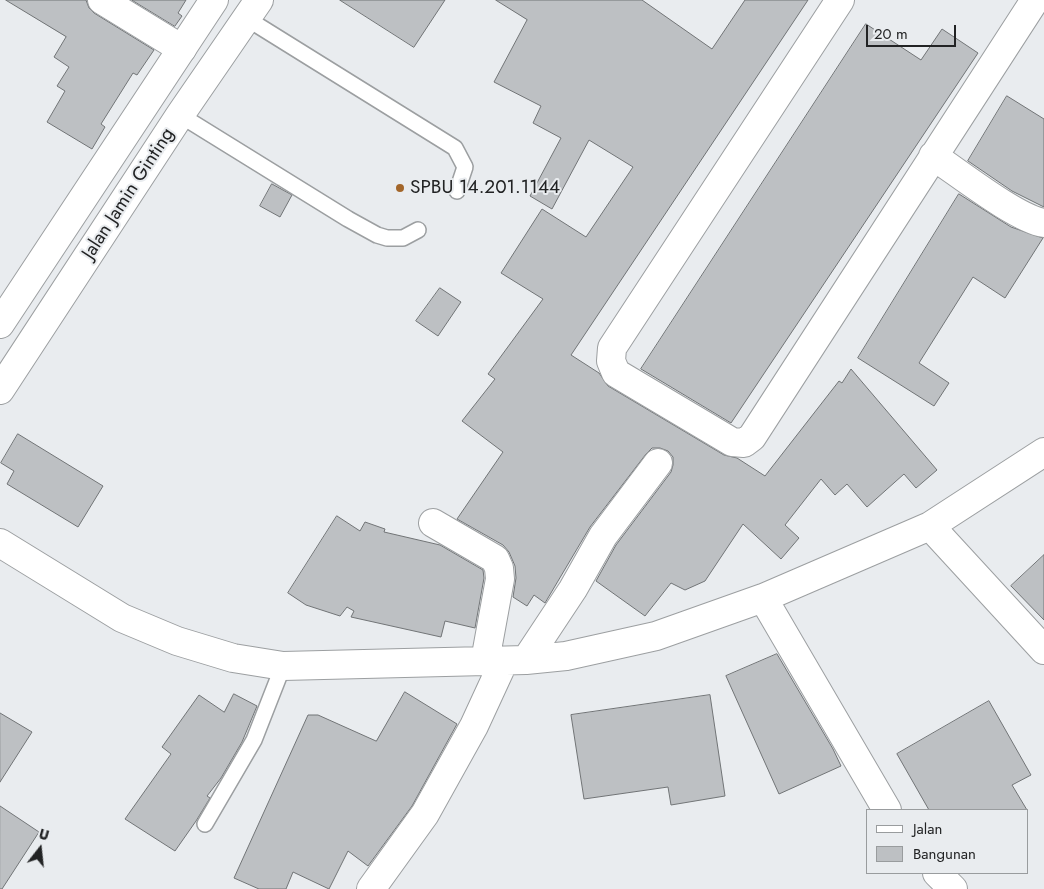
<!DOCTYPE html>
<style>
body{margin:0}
#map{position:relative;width:1044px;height:889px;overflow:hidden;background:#e9ecef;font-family:Jost,sans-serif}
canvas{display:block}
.legend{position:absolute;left:866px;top:809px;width:162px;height:65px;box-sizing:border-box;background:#e9ecef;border:1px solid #999c9e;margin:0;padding:6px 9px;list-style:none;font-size:15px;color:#222324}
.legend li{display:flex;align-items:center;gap:10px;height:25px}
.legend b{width:25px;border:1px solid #999c9e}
.north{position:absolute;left:15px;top:824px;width:50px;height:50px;-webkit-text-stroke:4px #e9ecef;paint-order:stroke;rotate:16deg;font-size:14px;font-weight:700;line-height:20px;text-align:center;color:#222324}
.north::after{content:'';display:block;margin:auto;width:18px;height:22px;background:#222324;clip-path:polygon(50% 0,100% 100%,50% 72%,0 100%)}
.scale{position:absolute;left:866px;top:25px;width:90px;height:22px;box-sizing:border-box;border:2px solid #222324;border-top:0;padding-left:6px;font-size:15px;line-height:18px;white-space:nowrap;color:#222324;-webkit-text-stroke:4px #e9ecef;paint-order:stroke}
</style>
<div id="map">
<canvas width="1044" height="889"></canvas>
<ul class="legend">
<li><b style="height:6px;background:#fff"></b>Jalan</li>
<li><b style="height:14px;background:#bdc0c3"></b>Bangunan</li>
</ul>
<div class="north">U</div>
<div class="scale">20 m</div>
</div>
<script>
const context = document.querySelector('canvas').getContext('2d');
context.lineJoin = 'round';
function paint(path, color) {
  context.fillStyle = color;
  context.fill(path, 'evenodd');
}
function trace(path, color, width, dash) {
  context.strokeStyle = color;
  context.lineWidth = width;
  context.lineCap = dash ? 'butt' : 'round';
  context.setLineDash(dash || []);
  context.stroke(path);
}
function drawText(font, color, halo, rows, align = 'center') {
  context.font = font + ' Jost,sans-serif';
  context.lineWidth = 4;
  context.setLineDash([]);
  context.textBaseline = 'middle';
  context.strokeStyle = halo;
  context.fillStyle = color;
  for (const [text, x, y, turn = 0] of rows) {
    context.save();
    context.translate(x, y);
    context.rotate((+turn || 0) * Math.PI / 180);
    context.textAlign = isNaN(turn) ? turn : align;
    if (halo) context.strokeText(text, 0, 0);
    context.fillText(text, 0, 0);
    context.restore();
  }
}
const building = new Path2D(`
 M6,0H86L89,8L94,13L154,50L137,75L133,73L101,124L105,127L92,149L47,122L65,91L57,86L69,67L54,57L66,37Z
 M132,0H186L178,13L182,16L175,26Z
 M340,0H445L414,47Z
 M496,0H642L712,49L745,0H808L571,355L599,373L608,386L724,455L737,458L765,476L839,381L842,383L851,369L937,470L916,488L904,474L867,507L847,484L835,495L821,479L785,525L799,538L781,559L743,524L705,581L685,590L671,583L645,616L596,581L616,545L671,472L673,465V457L668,451L660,448H652L646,454L590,527L545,603L534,595L527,606L513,597L516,578L515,566L509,552L503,545L457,519L503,452L462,421L495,379L488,374L543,299L501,273L542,209L586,237L633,167L589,140L552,209L530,196L561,138L533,123L541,106L494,82L527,20Z
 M866,24L921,60L942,29L978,53L731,423L641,369Z
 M1007,96L1044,119V207L1012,191L968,161Z
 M272,184L292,195L280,217L260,206Z
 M959,194L1011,227L1043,238L1005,298L973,277L919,363L949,383L934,406L858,358Z
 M440,288L461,302L438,336L416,321Z
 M18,434L103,486L78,527L7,484L14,471L1,463Z
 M337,516L360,531L365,522L385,529L384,532L440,545L483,570L484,578L475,628L445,621L441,637L351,617L354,611L347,607L340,616L306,605L288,593Z
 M1044,555V620L1011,586Z
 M777,654L833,749L841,766L779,794L726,676Z
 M405,692L457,724L412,806L368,866L348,851L329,889L293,872L286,889H259L234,878L308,715H318L376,741Z
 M234,694L257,706L242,742L221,778L207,796L210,798L196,821L175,851L125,819L171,754L162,747L199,695L224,712Z
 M710,695L725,796L671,805L668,787L584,799L571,715Z
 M989,701L1031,775L1012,785L1027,810H929L897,754Z
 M0,713L32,732L0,782Z
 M0,806L39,832L2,889H0Z`);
const lane = new Path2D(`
 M246,18L455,148L465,167L457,191
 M180,115L348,219L377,235L387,238H403L418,230
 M205,824L254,740L283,666`);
const street = new Path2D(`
 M102,0L182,49
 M840,0L612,348L611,361L616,373L732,442L744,443L752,437L1035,0
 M933,156C959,173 1017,219 1044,223
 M433,523L495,559L499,568L500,579L485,661
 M930,526L1044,650
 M0,543L122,618L177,641L233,658L283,666L526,660L566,656L656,636L763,598L930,526L1044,452
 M763,598L887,810
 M526,660L573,589L603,536L658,463
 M937,873L953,889
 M371,889L425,814L474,726L504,661`);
const highway = new Path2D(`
 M0,324L214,0
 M0,390L180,115L259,0`);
const markers = [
 [400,188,5,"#a3662a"]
];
const poiNames = [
 ["SPBU 14.201.1144",410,188]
];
const streetNames = [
 ["Jalan Jamin Ginting",129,194,-57]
];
paint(building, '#bdc0c3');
trace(building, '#717476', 1);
trace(lane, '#9c9fa1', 18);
trace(street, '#9c9fa1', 30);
trace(highway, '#9c9fa1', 30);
trace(lane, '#fff', 15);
trace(street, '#fff', 28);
trace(highway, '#fff', 28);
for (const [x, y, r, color] of markers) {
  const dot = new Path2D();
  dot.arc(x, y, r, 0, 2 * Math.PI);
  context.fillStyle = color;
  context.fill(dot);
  trace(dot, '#e9ecef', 2);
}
drawText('19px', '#222324', '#e9ecef', poiNames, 'left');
drawText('19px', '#222324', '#e9ecef', streetNames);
</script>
